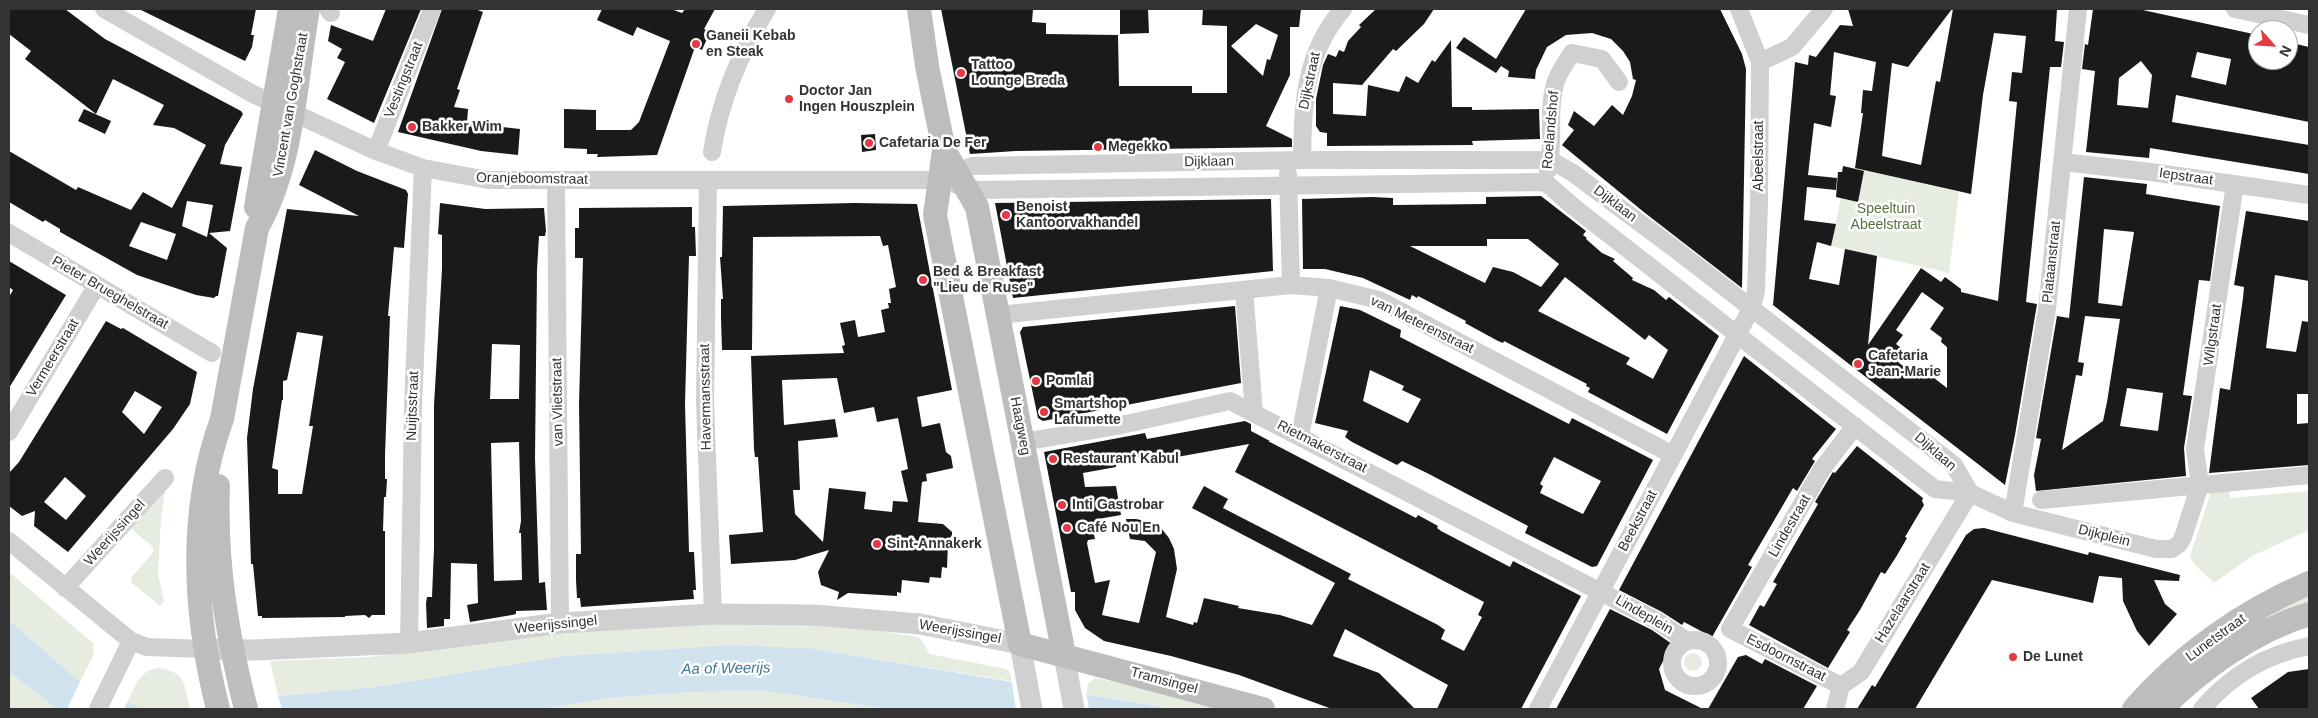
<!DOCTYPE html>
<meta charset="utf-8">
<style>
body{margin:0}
#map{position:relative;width:2318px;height:718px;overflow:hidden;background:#fff;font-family:Helvetica,sans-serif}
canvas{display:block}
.frame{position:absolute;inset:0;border:10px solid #333;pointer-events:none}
.north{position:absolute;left:2248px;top:20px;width:50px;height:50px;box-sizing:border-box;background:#fff;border:1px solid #adadad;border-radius:50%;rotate:116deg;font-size:14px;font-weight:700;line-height:20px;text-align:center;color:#333}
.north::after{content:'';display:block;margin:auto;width:18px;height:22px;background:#e63946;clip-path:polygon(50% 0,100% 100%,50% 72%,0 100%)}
</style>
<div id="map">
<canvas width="2318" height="718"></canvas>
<div class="frame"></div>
<div class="north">N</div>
</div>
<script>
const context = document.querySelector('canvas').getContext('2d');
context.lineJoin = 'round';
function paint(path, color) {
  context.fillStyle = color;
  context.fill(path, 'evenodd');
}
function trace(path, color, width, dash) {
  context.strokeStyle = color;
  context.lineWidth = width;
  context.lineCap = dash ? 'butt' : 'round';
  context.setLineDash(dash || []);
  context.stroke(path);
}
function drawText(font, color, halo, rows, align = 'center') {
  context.font = font + ' Helvetica,sans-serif';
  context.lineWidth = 5;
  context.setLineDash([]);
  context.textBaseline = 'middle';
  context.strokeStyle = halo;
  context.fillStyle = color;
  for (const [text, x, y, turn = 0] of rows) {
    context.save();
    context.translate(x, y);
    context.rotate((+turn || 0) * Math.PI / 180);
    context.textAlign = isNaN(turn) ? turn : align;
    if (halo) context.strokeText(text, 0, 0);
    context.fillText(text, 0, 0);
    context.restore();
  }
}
const green = new Path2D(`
 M1847,167C1884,171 1921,185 1959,192L1949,273L1831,246Z
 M166,485L161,518L158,574L164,601L160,606L132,583L131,578L154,551L152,546L129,527Z
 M2229,485L2230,498L2309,491V530L2252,556L2214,583L2194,564L2190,556L2212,489Z
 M9,572L93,643L94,654L80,682L9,620Z
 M2309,592V602L2253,626L2255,615Z
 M811,621L919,637L930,654L1006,669L1010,673L1012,681L810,648L728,645L564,656L375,687L278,696L270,661L370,657L559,630Z
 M1684 662a9 9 0 1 1 18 0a9 9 0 1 1-18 0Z
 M159,668C185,671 185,686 190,708L143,709L127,703C135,687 139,670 159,668Z
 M9,672L57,709H9Z
 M1095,678L1204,699L1239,709H1174L1086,694L1088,684Z
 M766,691L888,709H539L612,698L693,692Z`);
const water = new Path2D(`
 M9,620L80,682L143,709H57L9,672Z
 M728,645L810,648L1174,709H888L766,691L693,692L612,698L539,709H182L278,696L375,687L564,656Z`);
const pier = new Path2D(`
 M1011,679L1086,691L1089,709H1016Z
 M81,680L128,701L124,709H67Z
 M277,693L282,709H190L189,705Z`);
const building = new Path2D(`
 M9,9H65L105,39L241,111L243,114L225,145L220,164L242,167L230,231L209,233L227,248L218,296H216L214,298L196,295L137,275L60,232V229L45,220L43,222L9,202V151L76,190L78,187L131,210L143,192L172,208L206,145L174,128L153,125L164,105L113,79L96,114L25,59L31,51L9,34ZM187,201L213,205L207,237L182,226ZM141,222L176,234L167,260L129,246Z
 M139,9H256L251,35H254L252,47L245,61Z
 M386,9H421L374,123L327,99L345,62L337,58L342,49L328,41L331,25L373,41Z
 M442,9H475L483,12L457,89L460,90L454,107L468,109L467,123L520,129L518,155L481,151L398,132Z
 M602,9H671L682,13L685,9H715L704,29L710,32L702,50L695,47L657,155L597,157L598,154H587V149L564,148V109L596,110V130H631L639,122L670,41L637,27L633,36L608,25L597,20Z
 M941,9H1033L1032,22L1046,23V34L1118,35L1119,86H1192V93H1227V26L1202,25L1203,9H1301L1299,27H1290V75L1266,126L1292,139V147L1016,151L970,154ZM1256,24L1278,35L1270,60L1267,59L1263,76L1231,46Z
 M1120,9H1148L1149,33L1120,34Z
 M1376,9H1434L1424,24L1396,51L1393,49L1362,85L1333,83V114L1366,116L1368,85L1399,92L1406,76L1418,83L1432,60L1435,62L1451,40L1452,107H1472V110L1539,109L1540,139L1472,141L1473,145L1327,146V133L1320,132L1316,126V99L1323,65L1328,54L1336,57L1339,50L1344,52L1348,41L1361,27L1359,25Z
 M1526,9H1720L1742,54L1746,69L1742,288L1645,213L1562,145L1574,130L1568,125L1574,111L1594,126L1612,105L1623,115L1632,96L1636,80L1633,79L1630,62L1623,51L1611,39L1592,33L1566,35L1547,47L1536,70L1535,79L1508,77L1509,71L1501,66L1496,73L1456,48L1464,37L1496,59Z
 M1848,9H1952L1908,67L1892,63L1882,156L1921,165L1936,81L1940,82L1953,9H2057L2055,41L2064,42L2061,67H2050L2026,302L2037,304L2015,435L2005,485L1773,305L1795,62L1808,65L1809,55L1816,57L1840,25L1853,26ZM1994,33L2026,36L2022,73L2012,72L2009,101L2017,102L1998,301L1961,292V289L1945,277L1941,282L1921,268L1868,345L1877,256L1845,249L1839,285L1809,279L1817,242L1831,246L1836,224L1804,220L1807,187L1836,190L1837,178L1808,175L1814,123L1831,127L1836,96L1830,95L1834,52L1876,62L1872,91L1863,90L1861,113H1863L1855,168L1971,194L1983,95ZM1922,292L1944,308L1930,329L1942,338L1941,342L1947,347V388L1925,371L1919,379L1898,362L1906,352L1896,344L1903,335L1896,330Z
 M2093,9H2138L2258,35V60H2288V42L2309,47V122L2176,95L2172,122L2309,145V174L2150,148L2149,158L2086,152L2095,71L2082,69L2085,44L2088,45ZM2197,52L2231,59L2226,85L2191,77ZM2141,61L2152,75L2148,108L2117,105L2119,78Z
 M84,109L111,121L105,134L78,121Z
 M875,134L876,150L862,152L861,135Z
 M315,150L357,171L406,190L408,194L404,248L394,247L388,316H390L385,455V479H387L386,497H384L383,531H385V615H372L369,618L365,615L345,616V617L262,618V616H258L253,564H251L247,438L253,389L287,209L359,216L299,185ZM297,332L323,336L309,426H313L302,494H278V470L272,468L282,400H283V381L287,380Z
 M1843,166L1864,171L1858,202L1836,197L1838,172H1842Z
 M2084,177L2147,184L2146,194L2220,206L2210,281L2199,280L2183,395L2192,396L2184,448L2186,476L2036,491L2034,475L2041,439L2036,438L2057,316L2069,318ZM2104,229L2134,232L2122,306L2098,303ZM2085,316L2120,319L2107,402L2103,421L2062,450L2076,375L2082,376L2084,363L2078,362ZM2127,388L2163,393L2158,431L2120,426Z
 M1541,196L1586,231L1583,235L1587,238L1586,239L1602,253L1615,259L1613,261L1633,278L1632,280L1654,290L1666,300L1669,297L1719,336L1667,434L1588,392L1590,388L1586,386L1587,384L1504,341L1503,343L1498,341L1465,323L1466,321L1418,296L1417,298L1412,295L1410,300L1363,278L1325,269H1303L1302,199L1372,197L1393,198V205L1486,204V197ZM1487,239H1528L1559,264L1541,287L1513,272L1493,267L1485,283L1410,246H1487ZM1565,277L1645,340L1649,335L1668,350L1653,379L1626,364L1630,358L1538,311Z
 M1271,199L1273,271L1013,298L995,203Z
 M440,203L485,209L544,208L546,231L545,236H539L537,270L535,458L539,583L545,582L547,610L516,611V614L512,615L470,622L467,605L478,603L477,564L451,563L450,619H444V626L427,628L426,603L427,597H432L434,548V405L442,269V235L438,234ZM492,344L520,345L519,399H490ZM519,442L521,521L519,533H521L522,580L494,581L491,443Z
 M854,203L917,204L952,390L917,397L922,427L940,423L946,452L951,456L953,468L926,474L927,481L922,482L918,522L943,524L952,532V535L948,542L947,568L942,567L941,578L930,577L929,583L902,580L901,593L897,592V596L848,593L837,600L839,592L821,585L818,572L829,550L795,560L731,564L729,535L763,532L758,457H755L754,449L751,356L844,353L842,346L845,345L840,323L855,320L858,337L885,332L881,310L889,308L888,303H891L889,289L896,287L888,245L883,246L880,236L753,237L752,350H722L721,319V299H723L720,257H722L723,206ZM837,378L844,413L874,407L877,422L898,418L908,469L901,471L908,502L893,501L892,512L864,509L866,492L829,488L823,542L795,514L793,490H800L798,441L838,437L835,419L784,425L782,380Z
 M692,207V227H695L696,256H689L685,404L689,552H694L696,590H693L694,599L581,607L580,598H577L576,580V554H581L579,404L583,258H575V228H579V208Z
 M2246,211L2309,221V281L2275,275L2266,348L2296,352L2302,321L2309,322V394H2297V424L2309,423V465L2209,473L2220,388L2230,390L2243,298L2244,287L2234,285Z
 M9,261L66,295L9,388V297L13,290L9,287Z
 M1235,306L1241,383L1043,421L1038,418L1020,332L1023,327Z
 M1340,306L1360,310L1401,330L1400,337L1435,355L1569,424L1572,418L1653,460L1597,566L1592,567L1525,533L1528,526L1427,473L1402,461L1397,465L1352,442L1345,437L1348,431L1315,423ZM1370,370L1404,386L1402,390L1421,399L1408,423L1363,401ZM1554,457L1601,481L1583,514L1540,493L1543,486L1540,484Z
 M106,321L121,329L123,328L197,372L190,404L173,429L68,552L34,526L35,511L22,516L9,506V473L19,462ZM135,391L162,407L144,434L122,412ZM65,477L86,496L66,520L44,502Z
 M1744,356L1836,429L1812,459L1815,461L1797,491L1793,488L1748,565L1752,567L1712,637L1684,622L1682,625L1662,612L1619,590Z
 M1245,421L1251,424V431L1270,441H1268L1416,518L1418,515L1438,526L1437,528L1441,531L1510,567L1513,561L1581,596L1521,709H1437L1448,685L1345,629L1333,656L1379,673L1415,709H1332L1239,675L1171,656L1104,641L1085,628L1075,610V592H1071L1044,452L1145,433L1147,439ZM1249,444L1235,472L1484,602L1478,615L1482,617L1464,651L1441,639L1445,630L1438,625L1348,579L1351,574L1223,508L1228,499L1204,486L1192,508L1335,583L1312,625L1280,615L1238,608L1239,606L1204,598L1197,623L1194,622L1193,625L1166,617L1177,569L1174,549L1169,538L1161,528L1150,522L1136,519H1126L1130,539L1145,541L1156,552L1139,623L1102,615L1110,580L1095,583L1087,543L1088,540L1095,539L1093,530L1100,528L1098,519L1121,515L1116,486L1085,487L1083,473L1116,467L1115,459L1157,455L1155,461Z
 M1857,446L1923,498L1922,501L1924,505L1905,537L1907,538L1896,557L1885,574L1881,572L1860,610L1847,630L1850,632L1828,668L1749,625L1760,605L1764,607L1777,584L1773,582L1818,504L1815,502L1831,475L1833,472L1835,473Z
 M1984,528L2088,555L2089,552L2180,575L2179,581L2154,580L2165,604L2177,614L2149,646L2137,631L2123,601L2122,578L2099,576L2093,603L1992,580L1915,709H1857L1872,685L1875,687L1966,535L1974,529Z
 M1610,609L1652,630L1672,644L1659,669L1665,690L1703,709H1556Z
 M1746,655L1762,664L1765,659L1817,686L1803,709H1708L1738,657Z
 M2309,669V709H2259L2251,698L2288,672Z`);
const minor = new Path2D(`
 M104,9L251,93L376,151L423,168L488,180H940L977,190L1545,182L1575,208L1935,489L1970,493L1954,465L1675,249L1573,173L1550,160H1302L972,166L947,177
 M328,9L331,13
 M2235,9L2309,25
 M1760,62L1792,47L1824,9
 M376,151L432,9
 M712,152C720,100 740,53 767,9
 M1302,160C1303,103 1304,54 1343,9
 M2063,162L2151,172L2309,195
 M1548,170C1555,142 1547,112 1555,84C1558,73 1566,62 1572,53L1602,59L1619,82
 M1288,174L1291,285
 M556,180L560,623
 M708,180L705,402L713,614
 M9,233L212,353
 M1244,290L1254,412
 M998,315L1291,285L1329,288L1379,300L1673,455
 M9,432L97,285
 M1300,436L1329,288
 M1023,442L1117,426L1230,401L1657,621L1687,641
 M2041,500L2309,475
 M2013,513L2047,309L2078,9
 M9,541L131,641L147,647L205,649
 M65,588L165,478
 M1672 663a23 23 0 1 1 46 0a23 23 0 1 1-46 0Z
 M409,643L413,406L423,168
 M1841,686L1730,629L1822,469L1855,426
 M98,709L131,641
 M1538,709L1752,307L1756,291L1759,204L1760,62L1739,9
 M1835,709L1841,686L1861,672L1970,493L2013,513L2156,549H2172L2179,544L2183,537L2200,485L2195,449L2235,184
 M2202,709C2230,676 2267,654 2309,646`);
const tertiary = new Path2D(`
 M205,649L255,650L409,643L560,623L713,614L813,615L920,624L1020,644L1032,709
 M1064,655L1074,709`);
const secondary = new Path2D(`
 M919,9L927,66L944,150L935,215L1020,644L1263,709
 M944,150L977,207L1064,655
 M256,207L290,9
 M218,486C215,564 227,634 246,709
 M218,709C194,614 188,513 222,419L257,228C294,162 295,82 308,9
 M2134,709C2181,655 2243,611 2309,583
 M2161,709C2202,668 2254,631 2309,614`);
const markers = [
 [696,44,5,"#e63946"],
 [961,73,5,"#e63946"],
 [789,99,5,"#e63946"],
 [412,127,5,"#e63946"],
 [869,143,5,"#e63946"],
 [1098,147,5,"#e63946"],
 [1006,215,5,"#e63946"],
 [923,280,5,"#e63946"],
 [1858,364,5,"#e63946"],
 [1036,381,5,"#e63946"],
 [1044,412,5,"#e63946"],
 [1053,459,5,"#e63946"],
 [1062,505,5,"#e63946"],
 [1067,528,5,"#e63946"],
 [877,544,5,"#e63946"],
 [2013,657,5,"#e63946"]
];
const poiNames = [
 ["Ganeii Kebab",706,36],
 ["en Steak",706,52],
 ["Tattoo",971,65],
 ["Lounge Breda",971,81],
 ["Doctor Jan",799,91],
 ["Ingen Houszplein",799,107],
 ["Bakker Wim",422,127],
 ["Cafetaria De Fer",879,143],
 ["Megekko",1108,147],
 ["Benoist",1016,207],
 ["Kantoorvakhandel",1016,223],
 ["Bed & Breakfast",933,272],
 ["\"Lieu de Ruse\"",933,288],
 ["Cafetaria",1868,356],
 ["Jean-Marie",1868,372],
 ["Pomlai",1046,381],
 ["Smartshop",1054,404],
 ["Lafumette",1054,420],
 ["Restaurant Kabul",1063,459],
 ["Inti Gastrobar",1072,505],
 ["Café Nou En",1077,528],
 ["Sint-Annakerk",887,544],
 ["De Lunet",2023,657]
];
const streetNames = [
 ["Vestingstraat",404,80,-68],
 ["Dijkstraat",1310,81,-78],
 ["Vincent van Goghstraat",291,105,-80],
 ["Roelandshof",1551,130,-85],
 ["Abeelstraat",1759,156,-90],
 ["Dijklaan",1209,162,-1],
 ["Iepstraat",2186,177,8],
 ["Oranjeboomstraat",532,179,1],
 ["Dijklaan",1615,204,37],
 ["Plataanstraat",2052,262,-84],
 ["Pieter Brueghelstraat",110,293,30],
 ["van Meterenstraat",1422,325,26],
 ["Wilgstraat",2213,335,-82],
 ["Vermeerstraat",53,358,-59],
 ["Havermansstraat",706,397,-91],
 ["van Vlietstraat",558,402,-91],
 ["Nuijtsstraat",413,406,-88],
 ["Haagweg",1020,426,79],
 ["Rietmakerstraat",1322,447,27],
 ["Dijklaan",1935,452,41],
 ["Beekstraat",1638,521,-62],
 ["Lindestraat",1790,526,-60],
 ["Weerijssingel",115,533,-48],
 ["Dijkplein",2104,536,14],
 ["Hazelaarstraat",1903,603,-58],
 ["Lindeplein",1644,615,30],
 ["Weerijssingel",556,625,-6],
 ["Weerijssingel",960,632,10],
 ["Lunetstraat",2216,638,-36],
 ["Esdoornstraat",1786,658,27],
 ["Tramsingel",1164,681,15]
];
const parkNames = [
 ["Speeltuin",1886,209],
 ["Abeelstraat",1886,225]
];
const waterNames = [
 ["Aa of Weerijs",726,669,-1]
];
paint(green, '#e6ecdf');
paint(water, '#cfe2ee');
paint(pier, '#fff');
paint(building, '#1a1a1a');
trace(minor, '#d0d0d0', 18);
trace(tertiary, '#d0d0d0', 21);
trace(secondary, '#bdbdbd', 24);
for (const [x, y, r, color] of markers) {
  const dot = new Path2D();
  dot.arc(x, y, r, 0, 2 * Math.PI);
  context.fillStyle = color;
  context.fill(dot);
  trace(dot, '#fff', 2);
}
drawText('bold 14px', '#333', '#fff', poiNames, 'left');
drawText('14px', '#333', '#fff', streetNames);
drawText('14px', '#56703f', '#fff', parkNames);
drawText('italic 15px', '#3f7597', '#fff', waterNames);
</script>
